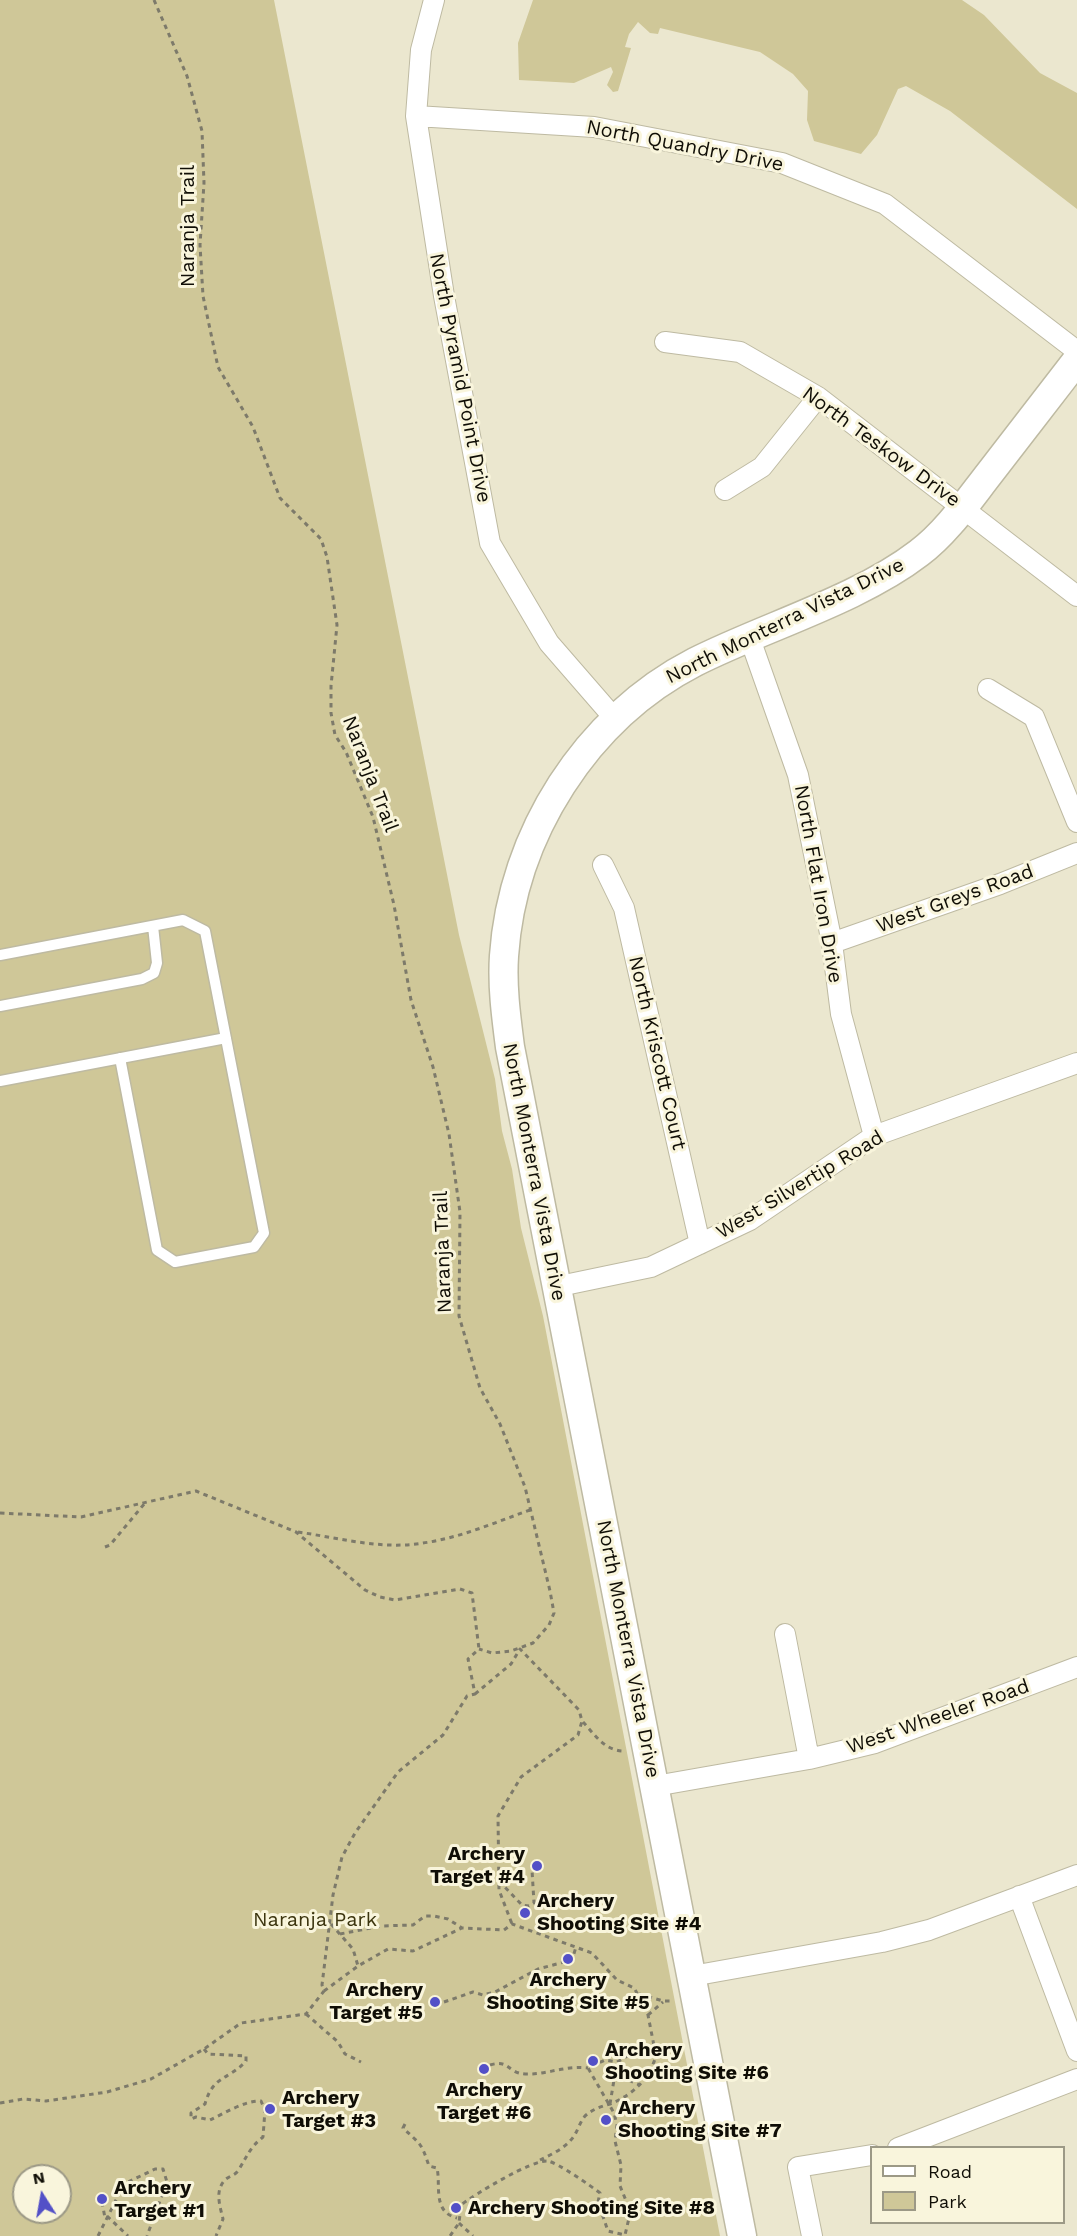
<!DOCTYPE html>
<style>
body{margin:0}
#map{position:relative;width:1077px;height:2236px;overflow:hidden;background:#ebe7cf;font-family:"Work Sans",sans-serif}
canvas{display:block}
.legend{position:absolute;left:870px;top:2146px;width:195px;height:78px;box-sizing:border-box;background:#f9f5dc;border:2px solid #9c9986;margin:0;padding:8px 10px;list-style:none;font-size:18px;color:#100e06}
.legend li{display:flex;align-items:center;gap:12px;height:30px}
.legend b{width:30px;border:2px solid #9c9986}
.north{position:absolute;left:12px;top:2164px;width:60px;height:60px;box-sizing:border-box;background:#f9f5dc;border:2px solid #9c9986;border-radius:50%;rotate:349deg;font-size:16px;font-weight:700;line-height:24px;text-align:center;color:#100e06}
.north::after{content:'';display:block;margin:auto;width:21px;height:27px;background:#5350c7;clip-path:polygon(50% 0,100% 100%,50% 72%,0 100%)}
</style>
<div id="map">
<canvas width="1077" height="2236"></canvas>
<ul class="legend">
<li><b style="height:8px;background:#fff"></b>Road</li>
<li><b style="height:16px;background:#cfc798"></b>Park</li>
</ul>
<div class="north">N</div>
</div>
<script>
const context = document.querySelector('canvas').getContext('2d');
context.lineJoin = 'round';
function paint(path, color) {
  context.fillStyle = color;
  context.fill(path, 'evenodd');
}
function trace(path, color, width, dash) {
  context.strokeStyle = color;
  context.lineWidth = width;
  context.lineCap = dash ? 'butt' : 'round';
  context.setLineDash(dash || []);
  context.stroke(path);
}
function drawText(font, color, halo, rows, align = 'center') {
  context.font = font + ' "Work Sans",sans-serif';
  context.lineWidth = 6;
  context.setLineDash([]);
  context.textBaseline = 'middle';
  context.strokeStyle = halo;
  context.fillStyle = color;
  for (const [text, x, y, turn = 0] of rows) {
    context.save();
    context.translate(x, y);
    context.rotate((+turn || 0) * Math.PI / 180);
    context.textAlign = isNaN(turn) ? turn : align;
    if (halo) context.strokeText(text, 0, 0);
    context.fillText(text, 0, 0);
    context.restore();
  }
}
const green = new Path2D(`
 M0,0H274L459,935L495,1079L502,1131L512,1169L521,1228L543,1316L720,2236H0ZM24,2176H60V2212H24Z
 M533,0H962L984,15L1040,73L1077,93V209L950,111L906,86L898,89L877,135L861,154L814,141L807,120L808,91L793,74L760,52L660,28L658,34L650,33L638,22L629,34L625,47L631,48L618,91L613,92L607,85L613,72L611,67L574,83L519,80L518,43Z`);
const path = new Path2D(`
 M154,0L187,76L202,131L204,183L200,245L203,296L218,367L253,427L280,498L321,539L327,557L337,625L331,686V713L335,735L346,752L373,817L394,905L411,1000L433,1067L449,1134L460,1212L459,1316L480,1388L500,1424L525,1487L550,1591L554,1613L549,1625L533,1643L511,1651L492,1653L479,1649
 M0,1513L81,1517L196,1491L296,1532L365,1590L380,1597L395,1600L460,1589L472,1593L479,1649
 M298,1532C339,1538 382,1550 423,1543C460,1538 496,1522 530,1510
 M105,1547L110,1545L145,1503
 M475,1694L511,1664L520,1649L579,1710L582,1721L578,1735L521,1777L498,1816L499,1890L512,1924
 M583,1722C595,1735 605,1751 624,1751
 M499,1881L522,1905L529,1906L534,1903L532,1870
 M331,1924L353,1949L358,1966
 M340,1934L381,1926L413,1925L425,1916H434L448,1919L462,1928
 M324,1991L358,1966L388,1949L413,1951L462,1928L504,1930L512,1924L592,1953L617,1980L634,1988L647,2010L656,2056L636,2051L617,2062L605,2060L588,2068L614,2113L617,2125L615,2141L621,2165L620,2186L627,2203L629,2218L625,2235L608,2231L598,2202L600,2193C591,2186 558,2163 548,2161C533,2159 475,2194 461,2205L459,2223L450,2236
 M639,1994L663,2001H673
 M444,2002L473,1992L483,1995L495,1992L538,1969L572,1960L576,1947
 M306,2014L338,2042L345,2054L361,2062
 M648,2015L663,2002
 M204,2049L208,2054L246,2056V2061C229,2080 213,2075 205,2104L191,2113V2119L196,2117L210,2120C225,2113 246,2100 261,2101L265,2110L263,2137C250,2147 246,2158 238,2171C235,2175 230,2176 226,2179C214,2190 220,2206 223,2219L216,2236
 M490,2065C510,2059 507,2073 525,2074C547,2075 565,2065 588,2068
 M616,2068L626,2079L640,2085
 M0,2103L23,2099L46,2101L107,2092L151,2079L204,2049L241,2023L306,2014L324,1991L322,1985L333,1895L342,1857L355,1833L398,1772L443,1735L467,1696L475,1694L468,1659L479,1649
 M610,2104L617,2062
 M405,2124L403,2128C421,2145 421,2142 429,2166L437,2168C441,2185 432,2212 457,2218
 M540,2160C552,2154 566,2148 574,2136C578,2130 580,2122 585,2116C593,2109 600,2107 610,2104C633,2095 649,2079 656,2056
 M102,2202L105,2218
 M107,2216L128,2236
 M459,2223L473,2236
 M98,2236L124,2184L155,2169H163L167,2182L147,2236`);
const lane = new Path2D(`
 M0,955L183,920L205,931L264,1233L254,1247L175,1262L157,1250L120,1058
 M0,1006L142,979L154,973L157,963L153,926
 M0,1081L226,1038`);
const street = new Path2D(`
 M434,0L421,50L416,116L444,296L490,543L549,643L615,719
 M416,116L594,127L782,163L885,204L1077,351
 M665,342L740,352L818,397L1077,596
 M725,490L762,467L818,397
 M749,636L798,775L832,943L841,1014L874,1136
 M988,689L1034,717L1077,822
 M603,865L624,908L700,1244
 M832,943L1000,884L1077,853
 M555,1287L651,1267L750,1220L874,1136L1077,1063
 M785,1634L809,1759
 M655,1786L809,1759L875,1743L1077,1667
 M1019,1896L1077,2051
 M692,1976L882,1942L929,1930L1077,1875
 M898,2148L1077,2079
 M812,2236L798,2167L872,2155`);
const secondary = new Path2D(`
 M742,2236L510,1047C506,1016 502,986 504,956C512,835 586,718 695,662C764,627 858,600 919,553C946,533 968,501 989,474C1018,436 1048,398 1077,360`);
const markers = [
 [537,1866,6,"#5350c7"],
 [525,1913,6,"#5350c7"],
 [568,1959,6,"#5350c7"],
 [435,2002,6,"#5350c7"],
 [593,2061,6,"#5350c7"],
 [484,2069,6,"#5350c7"],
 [270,2109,6,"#5350c7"],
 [606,2120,6,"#5350c7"],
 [102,2199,6,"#5350c7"],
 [456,2208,6,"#5350c7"]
];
const streetNames = [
 ["North Quandry Drive",685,146,11],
 ["Naranja Trail",188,226,-90],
 ["North Pyramid Point Drive",460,378,79],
 ["North Teskow Drive",881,447,36],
 ["North Monterra Vista Drive",785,621,-26],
 ["Naranja Trail",370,774,69],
 ["North Flat Iron Drive",818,884,80],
 ["West Greys Road",955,899,-20],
 ["North Kriscott Court",657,1053,77],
 ["North Monterra Vista Drive",534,1172,79],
 ["West Silvertip Road",800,1185,-31],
 ["Naranja Trail",443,1252,-92],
 ["North Monterra Vista Drive",628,1649,79],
 ["West Wheeler Road",938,1717,-19]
];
const poiNames = [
 ["Archery",525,1854,"right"],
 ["Target #4",525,1877,"right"],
 ["Archery",537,1901],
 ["Shooting Site #4",537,1924],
 ["Archery",568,1980,"center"],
 ["Shooting Site #5",568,2003,"center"],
 ["Archery",423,1990,"right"],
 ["Target #5",423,2013,"right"],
 ["Archery",605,2050],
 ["Shooting Site #6",605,2073],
 ["Archery",484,2090,"center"],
 ["Target #6",484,2113,"center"],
 ["Archery",282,2098],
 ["Target #3",282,2121],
 ["Archery",618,2108],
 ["Shooting Site #7",618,2131],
 ["Archery",114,2188],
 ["Target #1",114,2211],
 ["Archery Shooting Site #8",468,2208]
];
const parkNames = [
 ["Naranja Park",315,1920]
];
paint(green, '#cfc798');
trace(lane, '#bebaa2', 13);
trace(street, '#bebaa2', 22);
trace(secondary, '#bebaa2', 31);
trace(path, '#7d7a6a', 3, [4.5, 4.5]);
trace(lane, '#fff', 10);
trace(street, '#fff', 20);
trace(secondary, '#fff', 28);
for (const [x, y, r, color] of markers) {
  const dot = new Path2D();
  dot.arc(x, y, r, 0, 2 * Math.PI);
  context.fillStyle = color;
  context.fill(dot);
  trace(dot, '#f9f5dc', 2);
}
drawText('20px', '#100e06', '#f9f5dc', streetNames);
drawText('bold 20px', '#100e06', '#f9f5dc', poiNames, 'left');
drawText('20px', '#3c350f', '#f9f5dc', parkNames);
</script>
